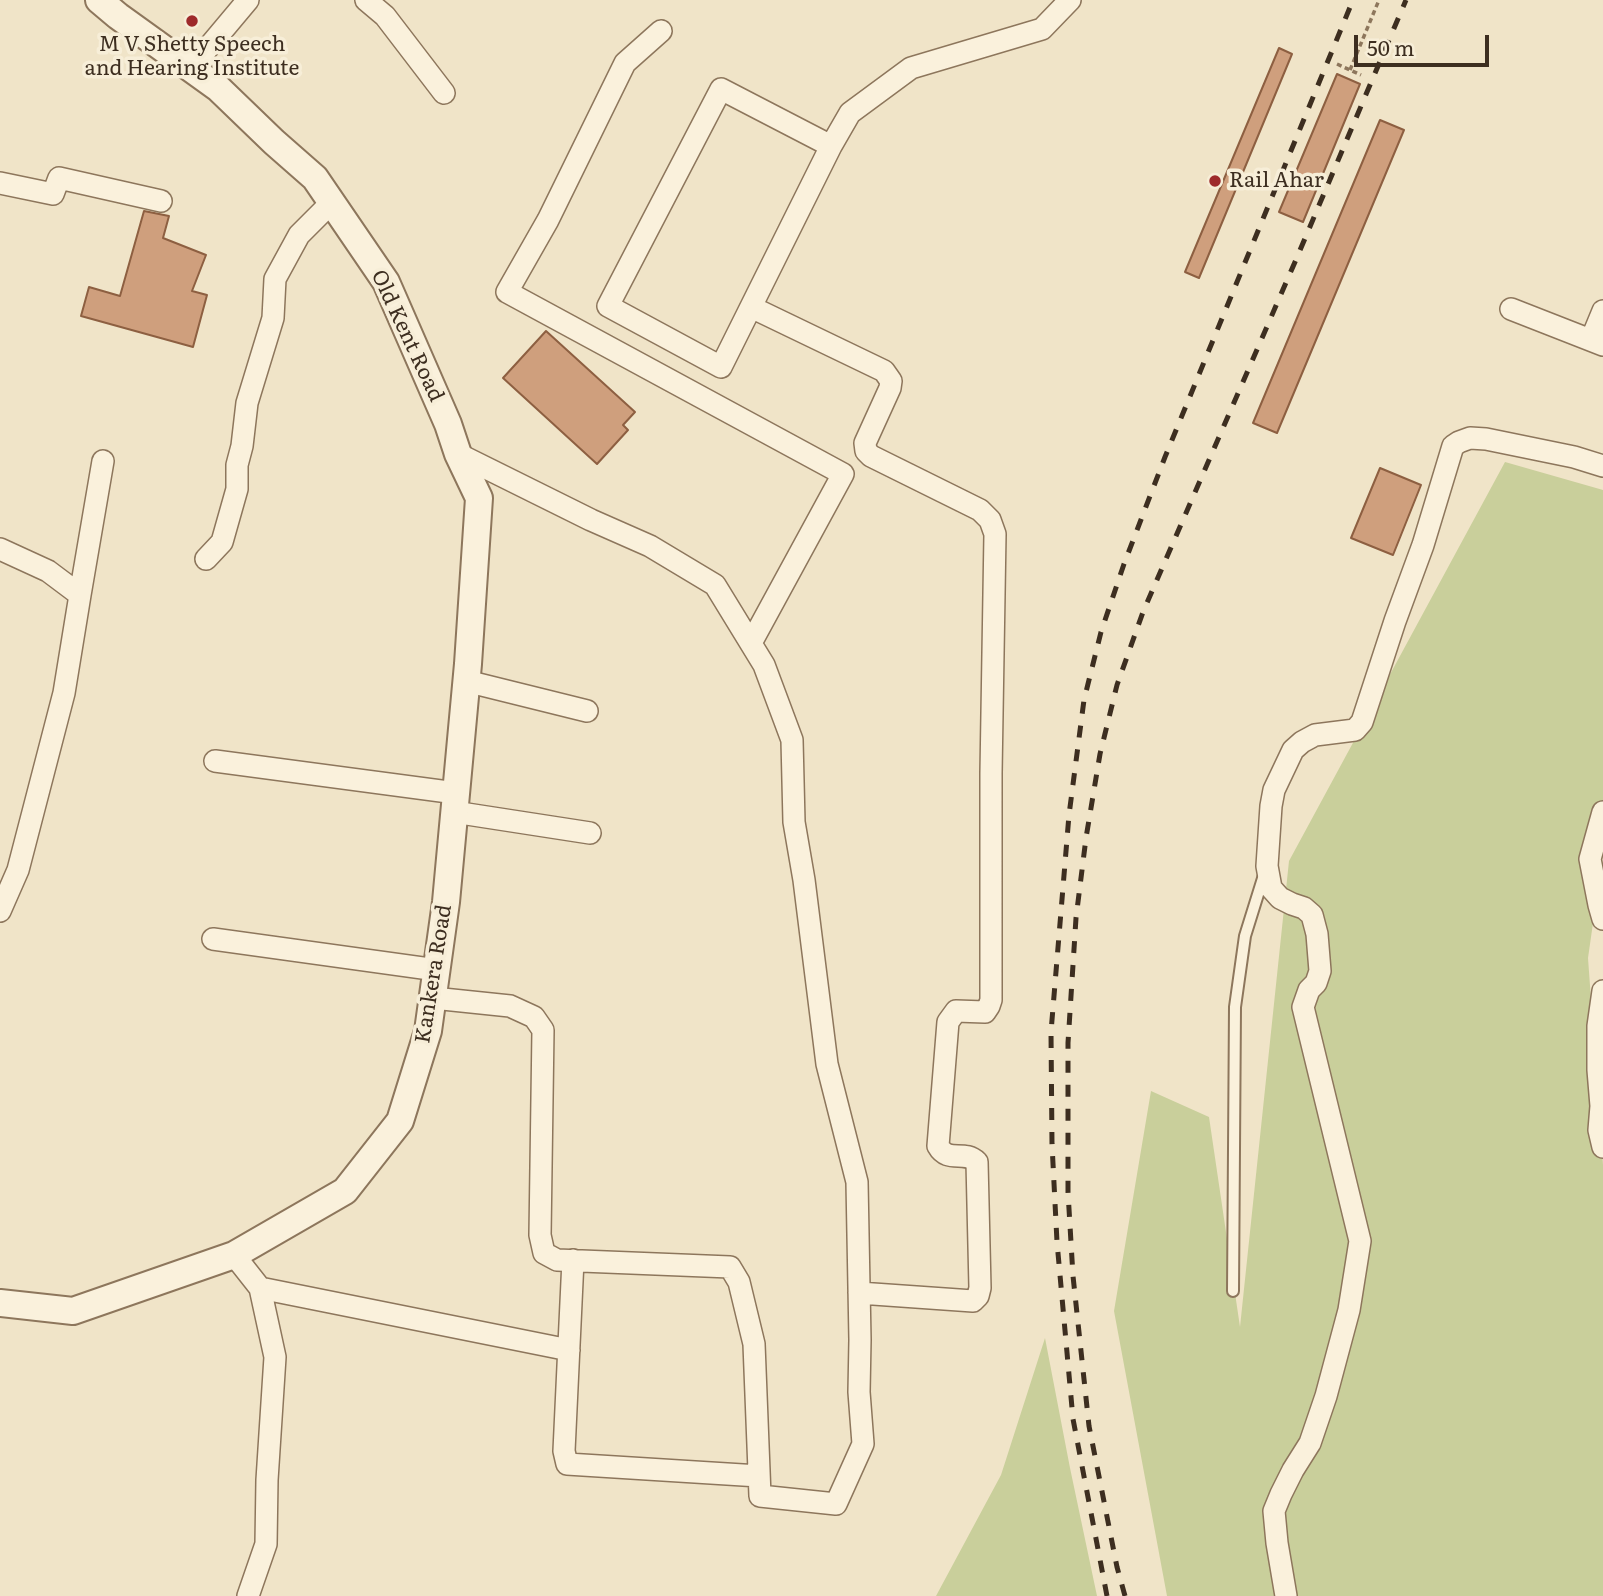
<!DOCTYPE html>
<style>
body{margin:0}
#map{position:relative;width:1603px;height:1596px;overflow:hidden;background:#f0e4c8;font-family:Literata,serif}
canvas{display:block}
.scale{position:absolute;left:1354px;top:35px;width:135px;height:32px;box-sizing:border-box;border:4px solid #3d2e20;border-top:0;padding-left:9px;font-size:21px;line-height:24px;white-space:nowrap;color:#3d2e20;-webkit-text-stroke:5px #f7eed8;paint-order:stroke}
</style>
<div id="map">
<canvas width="1603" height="1596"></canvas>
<div class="scale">50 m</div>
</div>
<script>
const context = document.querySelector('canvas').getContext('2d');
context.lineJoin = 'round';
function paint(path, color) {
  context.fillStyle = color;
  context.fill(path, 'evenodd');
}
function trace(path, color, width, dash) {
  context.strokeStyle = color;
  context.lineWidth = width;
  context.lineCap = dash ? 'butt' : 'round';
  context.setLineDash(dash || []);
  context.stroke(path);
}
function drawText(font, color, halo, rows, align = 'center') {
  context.font = font + ' Literata,serif';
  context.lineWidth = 7;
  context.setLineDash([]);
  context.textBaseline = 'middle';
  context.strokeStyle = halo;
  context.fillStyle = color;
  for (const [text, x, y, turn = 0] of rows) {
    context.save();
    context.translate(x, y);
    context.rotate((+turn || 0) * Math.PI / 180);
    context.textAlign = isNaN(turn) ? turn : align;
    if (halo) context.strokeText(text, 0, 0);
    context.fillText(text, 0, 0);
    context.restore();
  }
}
const green = new Path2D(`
 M1505,462L1603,490V853L1588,958L1603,1165V1596H1167L1114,1311L1151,1091L1209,1117L1240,1327L1289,861Z
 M1045,1338L1070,1468L1097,1596H936L1001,1475Z`);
const building = new Path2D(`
 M1279,48L1292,54L1199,278L1185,272Z
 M1337,74L1360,84L1303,222L1279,212Z
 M1380,120L1404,130L1277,433L1253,423Z
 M144,211L169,216L163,238L206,255L192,291L207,295L193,347L81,316L89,287L120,296Z
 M546,331L635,412L623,425L628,430L597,464L503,378Z
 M1380,468L1421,485L1393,555L1351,538Z`);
const path = new Path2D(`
 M1337,64L1361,75
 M1350,70L1379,0`);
const service = new Path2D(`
 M1233,1291L1235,1007L1245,936L1264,875`);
const minor = new Path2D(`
 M366,0L385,16L444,93
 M661,31L625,63L548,220L507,292L843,474L751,643
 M191,68L248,0
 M831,146L721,89L608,306L721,367L831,146L850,113L911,68L1042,29L1070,0
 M0,183L53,194L59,178L161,201
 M751,307L884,371L891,381L890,388L865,443L866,451L871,456L980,510L990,520L995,534L991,773V1000L989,1006L985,1012L956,1011L948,1022L938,1146C948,1164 964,1149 977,1162L980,1288L978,1296L973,1301L859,1293
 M1511,309L1603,345
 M1591,340L1603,311
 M0,549L48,571L80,595L64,693L18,870L0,911
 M206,559L222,542L237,489V465L242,446L247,403L273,318L275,279L299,235L332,202
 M80,595L103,461
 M466,681L587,711
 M215,761L456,793
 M454,812L590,833
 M1603,812L1590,859L1599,905L1603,919
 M213,939L437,970
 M1603,991L1598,1026V1070L1601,1106L1599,1130L1603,1147
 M433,998L510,1006L534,1017L543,1030L540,1235L544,1253L557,1260L730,1267L739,1282L754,1344L760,1496L836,1504L863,1444L859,1392L860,1340L857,1182L827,1064L804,880L794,822L792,740L764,665L715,585L650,546L591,520L458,454
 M234,1255L260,1288L275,1357L267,1480L266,1544L248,1596
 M573,1260L564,1451L567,1464L759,1476
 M260,1288L569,1350
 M1286,1596L1277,1543L1274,1511L1281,1494L1293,1470L1310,1443L1326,1396L1349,1310L1360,1241L1303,1007L1309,990L1316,983L1320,971L1317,934L1312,915L1304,908L1292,904L1280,898L1271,888L1267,866L1271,806L1274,790L1293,750L1302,742L1315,735L1355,730L1362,722L1395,621L1423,545L1453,446L1459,442L1470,438L1486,439L1574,457L1603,466`);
const tertiary = new Path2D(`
 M0,1303L73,1311L234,1255L345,1191L400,1121L428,1031L446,902L468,664L479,498L458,454L448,424L386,282L315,178L274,142L218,88L118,16L99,0`);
const rail = new Path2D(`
 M1107,1596L1073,1419L1057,1242L1052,1144L1051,1032L1069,815L1084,700L1101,632L1124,564L1165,457L1353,0
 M1125,1596L1117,1567L1089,1426L1073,1276L1068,1192V1043L1076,918L1086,838L1100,754L1117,685L1143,612L1295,262L1406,0`);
const markers = [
 [192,21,7,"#9e2a2b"],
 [1215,181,7,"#9e2a2b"]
];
const poiNames = [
 ["M V Shetty Speech",192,45],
 ["and Hearing Institute",192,69],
 ["Rail Ahar",1229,181,"left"]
];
const streetNames = [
 ["Old Kent Road",407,336,65],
 ["Kankera Road",434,974,-81]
];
paint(green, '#c9cf9b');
paint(building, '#cf9f7d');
trace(building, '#8d5f41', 2);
trace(service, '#8d765c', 14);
trace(minor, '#8d765c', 24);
trace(tertiary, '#8d765c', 30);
trace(path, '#8d765c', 3.5, [5, 3.5]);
trace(service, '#faf1dc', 10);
trace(minor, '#faf1dc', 21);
trace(tertiary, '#faf1dc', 26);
trace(rail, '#3d2e20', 5, [12, 12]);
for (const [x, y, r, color] of markers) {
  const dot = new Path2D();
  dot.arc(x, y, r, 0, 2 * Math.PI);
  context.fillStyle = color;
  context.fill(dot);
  trace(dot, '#f7eed8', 2.5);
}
drawText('21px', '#3d2e20', '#f7eed8', poiNames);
drawText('21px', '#3d2e20', '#f7eed8', streetNames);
</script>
